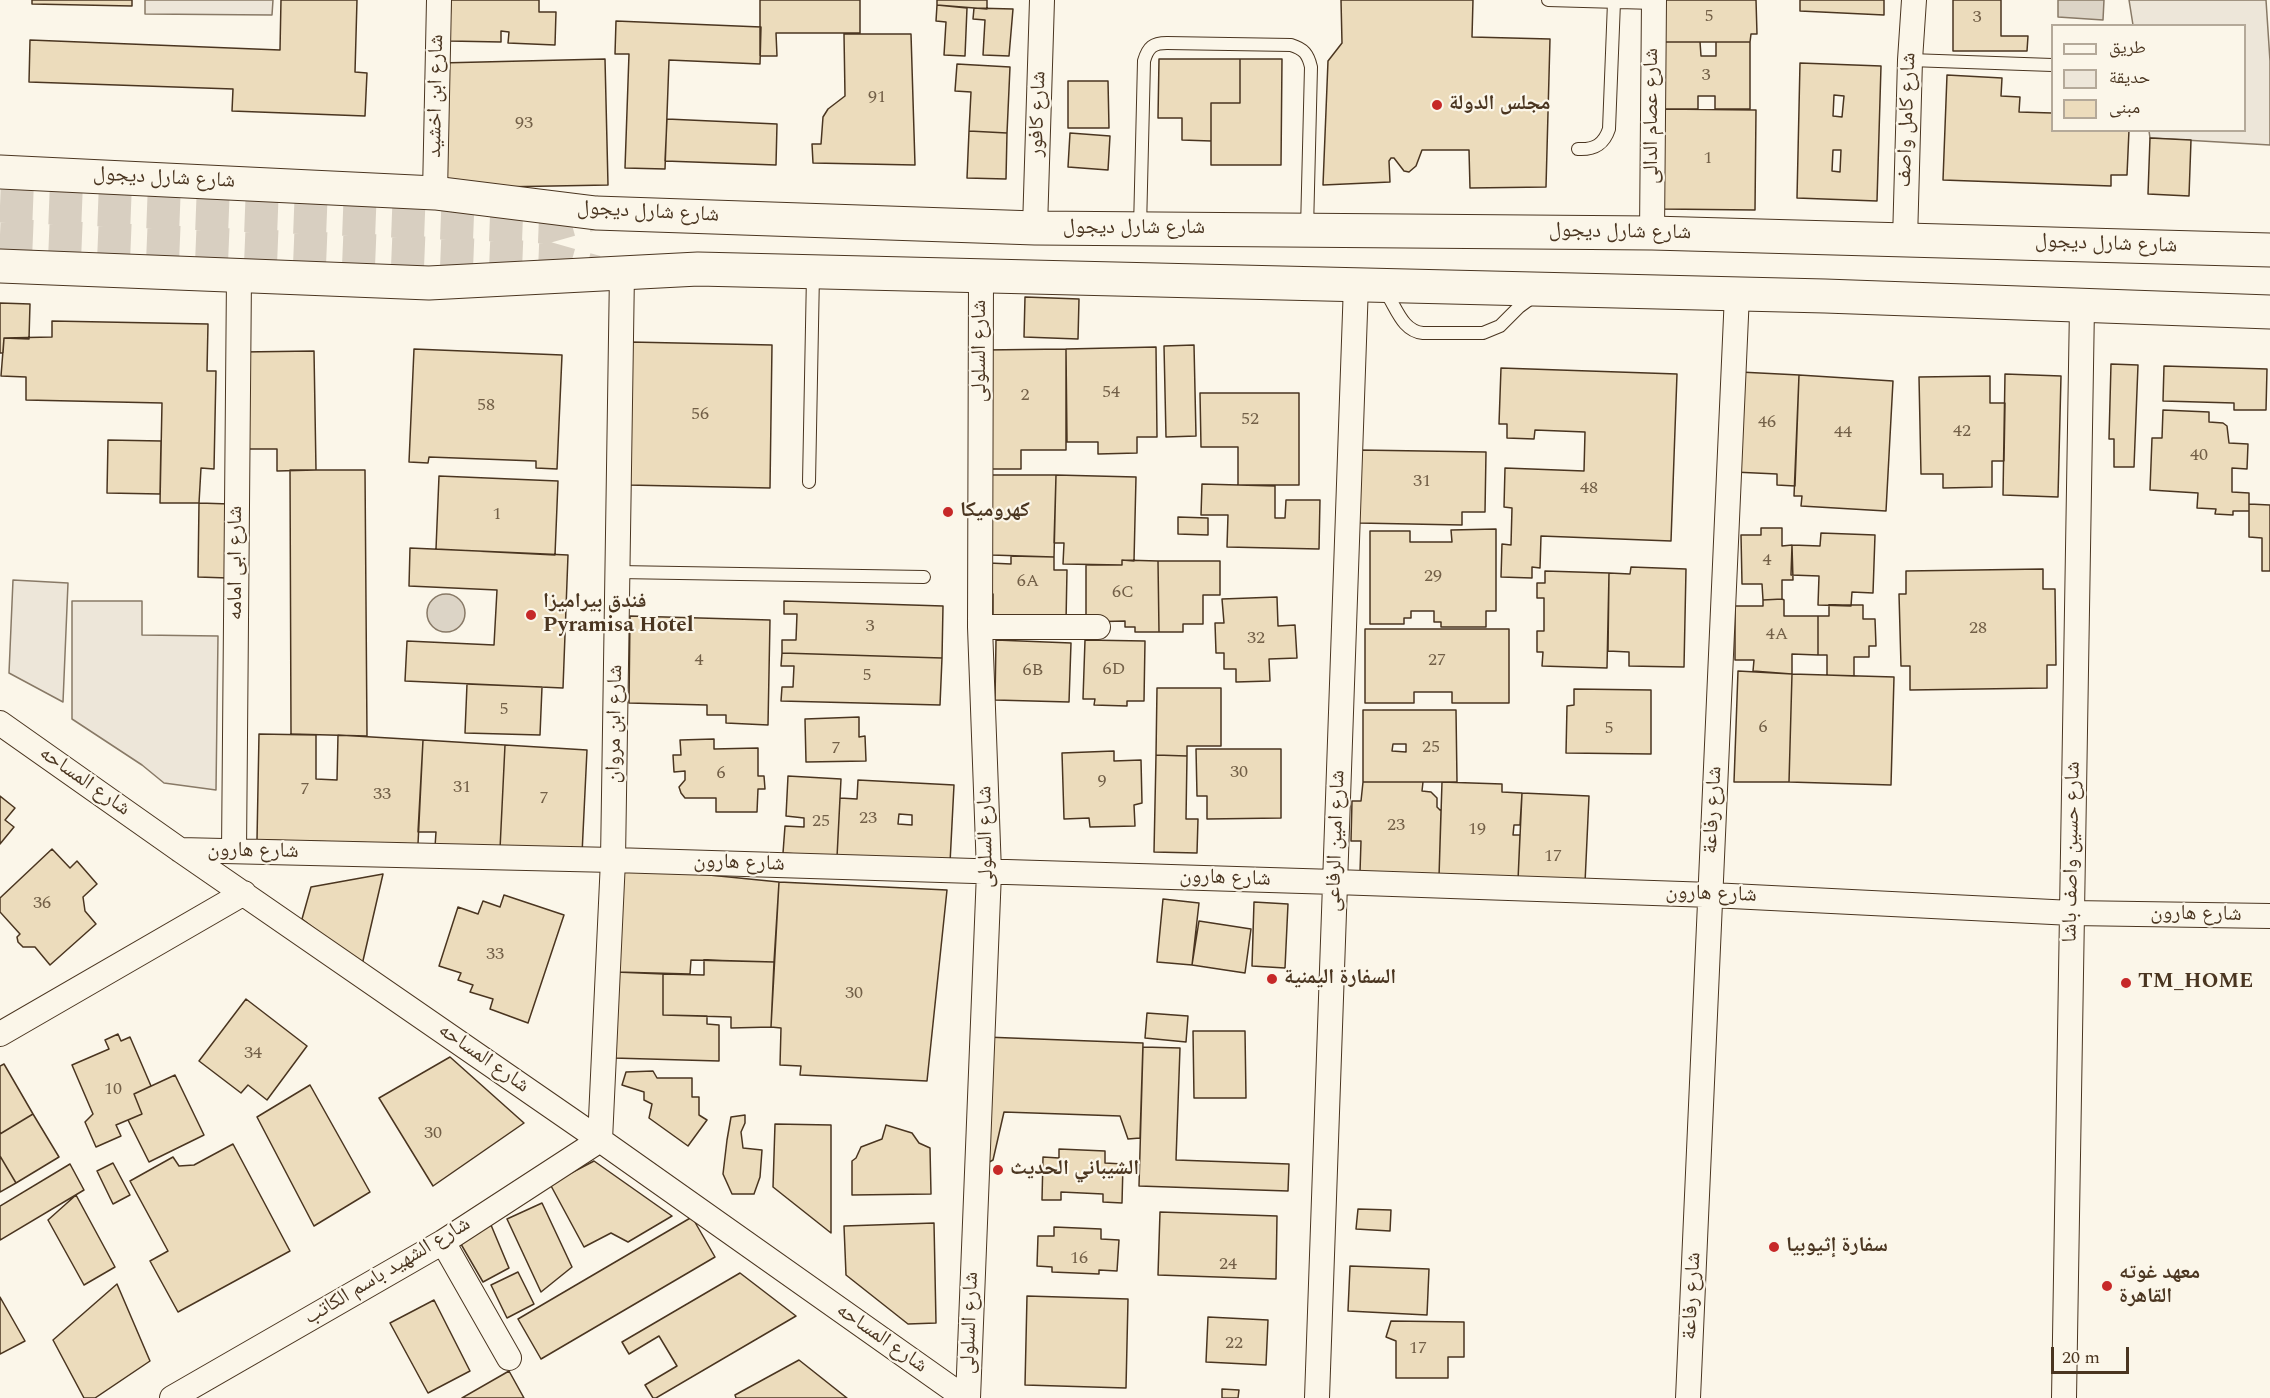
<!DOCTYPE html>
<meta charset="utf-8">
<style>
body{margin:0}
#map{position:relative;width:2270px;height:1398px;overflow:hidden;background:#fbf6e9;font-family:Spectral,"Noto Naskh Arabic",serif}
canvas{display:block}
.legend{position:absolute;left:2051px;top:24px;width:195px;height:108px;box-sizing:border-box;background:#fbf6e9;border:2px solid #b4a999;margin:0;padding:8px 10px;list-style:none;font-size:18px;color:#4a3520}
.legend li{display:flex;align-items:center;gap:12px;height:30px}
.legend b{width:30px;border:2px solid #b4a999}
.scale{position:absolute;left:2051px;top:1347px;width:78px;height:27px;box-sizing:border-box;border:3px solid #4a3520;border-top:0;padding-left:8px;font-size:18px;line-height:21px;white-space:nowrap;color:#4a3520;-webkit-text-stroke:4px #fbf6e9;paint-order:stroke}
</style>
<div id="map">
<canvas width="2270" height="1398"></canvas>
<ul class="legend">
<li><b style="height:8px;background:#fbf6e9"></b>طريق</li>
<li><b style="height:16px;background:#ede6d9"></b>حديقة</li>
<li><b style="height:16px;background:#ecdcbc"></b>مبنى</li>
</ul>
<div class="scale">20 m</div>
</div>
<script>
const context = document.querySelector('canvas').getContext('2d');
context.lineJoin = 'round';
function paint(path, color) {
  context.fillStyle = color;
  context.fill(path, 'evenodd');
}
function trace(path, color, width, dash) {
  context.strokeStyle = color;
  context.lineWidth = width;
  context.lineCap = dash ? 'butt' : 'round';
  context.setLineDash(dash || []);
  context.stroke(path);
}
function drawText(font, color, halo, rows, align = 'center') {
  context.font = font + ' Spectral,"Noto Naskh Arabic",serif';
  context.lineWidth = 4.5;
  context.setLineDash([]);
  context.textBaseline = 'middle';
  context.strokeStyle = halo;
  context.fillStyle = color;
  for (const [text, x, y, turn = 0] of rows) {
    context.save();
    context.translate(x, y);
    context.rotate((+turn || 0) * Math.PI / 180);
    context.textAlign = isNaN(turn) ? turn : align;
    if (halo) context.strokeText(text, 0, 0);
    context.fillText(text, 0, 0);
    context.restore();
  }
}
const green = new Path2D(`
 M145,0H273L272,15L145,14Z
 M2129,0H2266L2270,61V145L2150,138L2149,131L2244,130V26L2133,25Z
 M13,580L68,583L63,702L9,673Z
 M72,601H142V635L218,636L216,790L164,783L142,765L72,719Z`);
const water = new Path2D(`
 M2058,0H2104L2103,20L2058,17Z
 M427 613a19 19 0 1 1 38 0a19 19 0 1 1-38 0Z`);
const building = new Path2D(`
 M32,0H132V6L32,4Z
 M281,0H357L355,72L367,73L365,116L232,111L233,89L29,82L30,40L280,50Z
 M451,0H539V12H556L555,45L508,43L509,32L501,31V42L449,41Z
 M760,0H860V33H776L777,56H760Z
 M937,0H987V9L937,5Z
 M1341,0H1473L1472,37L1550,39L1546,187L1470,188L1469,150H1422L1416,166L1409,172L1404,171L1394,158H1391L1389,161L1390,182L1323,185L1328,61L1342,43Z
 M1662,0H1756L1757,34H1751L1750,42H1661Z
 M1800,0H1884V15L1800,11Z
 M1953,0H2001V36H2028L2027,51H1953Z
 M937,5L967,8L965,56L944,55L946,22L936,21Z
 M974,8L1013,9L1009,56L983,55L985,20L973,19Z
 M616,21L761,27L760,64L669,60L665,169L625,168L629,54H615Z
 M844,34H911L915,165L813,163L812,144H821L823,117L828,109L845,96Z
 M1661,42H1700L1701,56H1716V42H1750V109H1715V96H1698V109H1661Z
 M605,59L608,185L443,188L440,63Z
 M1159,59H1240V103H1211V141L1182,140V118H1158Z
 M1240,59H1282L1281,165H1211V103H1240Z
 M1800,63L1881,66L1877,201L1797,198ZM1834,95L1844,96L1842,117L1833,116ZM1833,150H1841L1840,172L1832,171Z
 M957,64L1010,67L1007,133L969,131L971,92L955,91Z
 M1947,75L2002,78L2001,96L2020,97L2019,112L2052,113V130H2129L2127,175H2111V186L1943,180Z
 M1068,81H1108L1109,128H1068Z
 M1661,109L1756,110L1755,210L1661,209Z
 M667,119L777,124L776,165L665,161Z
 M969,131L1007,133L1006,179L967,178Z
 M1070,133L1110,136L1108,170L1068,167Z
 M2150,138L2191,140L2189,196L2148,194Z
 M1025,297L1079,299L1078,339L1024,337Z
 M0,303L30,304L29,339L4,338L3,353H0Z
 M52,321L208,324L207,371H216L214,469L201,468L199,503H160L162,403L26,400V377L1,376L4,338L52,337Z
 M630,342L772,345L770,488L627,485Z
 M1194,345L1196,436L1166,437L1164,346Z
 M1156,347L1157,437H1137V453L1098,454V442H1067L1066,349Z
 M414,349L562,355L557,469L536,468V461L429,457L428,463L409,462Z
 M1066,349V450H1021V469H989L984,350Z
 M314,351L316,470L277,471V449H243L242,352Z
 M2111,364L2138,365L2134,467H2114V439H2109Z
 M2164,366L2267,369L2266,410H2234V403L2163,401Z
 M1501,368L1677,374L1671,541L1541,536L1540,568L1532,567V578L1501,577L1502,544L1511,545L1512,508L1504,507L1505,468L1584,471L1585,432L1535,430L1534,439L1507,438V424H1499Z
 M1740,372L1799,375L1795,486L1777,485V474L1734,472Z
 M2005,374L2061,376L2058,497L2003,495Z
 M1799,375L1893,381L1886,511L1801,506L1802,496H1794Z
 M1990,376V403H2005L2004,461H1992V487L1943,488V474H1921L1919,377Z
 M1200,393H1299V485H1238V447H1201Z
 M2163,410L2209,412V422L2223,423L2227,426L2229,443L2248,444L2247,469L2232,468V492L2249,493V511H2233V515L2215,514L2216,509L2197,508L2198,493L2150,490L2152,438H2162Z
 M108,440L161,441L160,494L107,493Z
 M1359,450L1486,452L1485,512H1462V525L1358,523Z
 M290,470H365L367,736L291,734Z
 M992,475H1056L1054,557L991,555Z
 M1056,475L1136,477L1134,561L1122,560V565L1063,564L1064,543H1054Z
 M439,476L558,481L555,555L436,549Z
 M1202,484L1275,486V518H1285L1286,500H1320L1319,549L1227,547L1228,515H1201Z
 M199,503L230,504L228,578L198,577Z
 M2249,504L2270,505V571H2262V538L2249,537Z
 M1178,517L1208,518V535L1178,534Z
 M1761,528H1782V546L1792,545L1793,580H1782V599L1763,600L1762,584H1742L1741,535H1761Z
 M1496,529V611H1486V627H1441V622H1434V611H1411V618H1404V624H1370V531H1410V542H1452L1451,530Z
 M1821,533L1875,535L1873,593L1852,592L1851,606L1818,605L1819,576L1791,575L1792,545L1820,546Z
 M410,548L568,555L563,688L405,681L407,641L494,645L497,590L409,586Z
 M1011,556L1054,557V570H1067L1066,622L993,621V594H989V563L1011,564Z
 M1122,560L1158,561L1159,632H1135V627H1125V621L1086,622V565H1122Z
 M1158,561H1220V595H1203V624H1183V632H1159Z
 M1631,567L1686,569L1684,667L1629,666V652L1608,651L1609,573L1630,574Z
 M2043,569V589H2055L2056,665H2047V688L1910,690V666H1901L1899,594H1906V571Z
 M1545,571L1609,573L1607,668L1542,666L1543,652H1537V631H1544V598H1537V583H1545Z
 M1277,597L1278,626L1295,625L1297,658L1269,659L1270,681L1236,682V669H1224V653H1216L1215,623H1224L1222,599Z
 M1782,599L1784,600V616H1818V655L1792,654V674L1753,671L1754,660H1735V606H1763V600Z
 M784,601L943,606L942,658L782,653V640H796L797,614H784Z
 M1829,605H1863V619H1875L1876,646H1869V657H1854V676L1827,675V655H1818V616H1829Z
 M630,616L770,620L768,725L726,723V715H707V705L629,703Z
 M1365,629H1509V703H1452V692H1414V703H1365Z
 M996,640L1071,643L1069,702L995,700Z
 M1085,640L1145,641L1144,701H1127V706L1094,705L1095,699H1083Z
 M782,653L942,658L940,705L781,701L782,687H793L794,666H781Z
 M1738,671L1792,674L1789,782H1734Z
 M1792,674L1894,677L1891,785L1789,782Z
 M467,684L542,687L540,735L465,733Z
 M1157,688H1221V746H1187V756L1156,755Z
 M1574,689L1651,690V754L1566,753L1567,706L1574,705Z
 M1363,710H1456L1457,782H1363ZM1393,744H1406V752L1392,751Z
 M859,717V737L865,736L866,761L806,762L805,719Z
 M259,734L316,735V779L337,780L338,735L423,740L418,844L257,840Z
 M714,739V749L758,748V776H764L765,789H758L757,812H716V798H685L681,793L679,787L685,780V771L674,772L673,755H681L680,740Z
 M423,740L505,745L500,849L435,847L436,832H418Z
 M505,745L587,750L582,854L500,849Z
 M1196,749H1281V818L1207,819V796H1197Z
 M1114,751V761L1141,760L1142,803L1134,805L1135,826L1090,827L1089,818L1064,819L1062,753Z
 M1156,755L1187,756L1186,819H1198L1197,853L1154,852Z
 M788,776L841,779L837,857L783,853L785,826L804,827V818L786,816Z
 M858,780L954,785L950,863L837,857L840,798L857,799ZM899,814L912,815V825L898,824Z
 M1363,782H1423L1422,791L1431,792L1437,798V807L1441,811L1439,877L1360,872L1361,841H1351L1352,801H1361Z
 M1442,782L1502,784V792L1522,793L1520,825H1514L1513,835H1520L1518,880L1439,877Z
 M1522,793L1589,796L1585,883L1518,880Z
 M0,796L15,808L5,820L14,827L0,844Z
 M52,849L70,868L77,861L97,884L83,897L85,911L96,924L50,965L35,947H23L18,942L17,937L20,934L0,912V898Z
 M619,866L779,882L774,962L691,960L690,974L616,972Z
 M383,874L362,965L302,919L311,887Z
 M779,882L947,890L927,1081L800,1075L801,1066L780,1065L781,1028L771,1027Z
 M504,895L564,915L528,1023L490,1009L493,999L470,992L473,985L458,980L461,973L439,966L458,907L478,914L483,901L500,907Z
 M1163,899L1199,903L1192,965L1157,962Z
 M1254,902L1288,904L1285,968L1252,966Z
 M1199,921L1251,929L1245,973L1192,965Z
 M704,960L774,962L771,1027L731,1028V1017L663,1015V974L704,975Z
 M616,972L663,974V1015L707,1016V1024L719,1025V1061L613,1058Z
 M246,999L307,1046L267,1100L248,1085L241,1093L199,1061Z
 M1147,1013L1188,1016L1186,1042L1145,1038Z
 M1193,1031H1245L1246,1098H1194Z
 M118,1034L121,1041L130,1037L151,1086L134,1094L142,1114L116,1125L121,1136L96,1147L85,1122L93,1114L72,1065L109,1049L105,1040Z
 M985,1037L1143,1043L1140,1138L1128,1139L1120,1116L1004,1112L993,1160L980,1167Z
 M1143,1047L1180,1048L1176,1160L1289,1164L1288,1191L1139,1186Z
 M450,1057L524,1123L433,1186L379,1098Z
 M4,1064L33,1114L0,1134V1066Z
 M653,1071L657,1078H692V1097H699V1115L707,1120L688,1146L649,1118L652,1104L644,1100V1092L622,1085L626,1072Z
 M175,1075L204,1135L149,1162L128,1120L142,1114L134,1094Z
 M310,1085L370,1192L314,1226L257,1117Z
 M33,1114L59,1157L16,1183L0,1156V1134Z
 M745,1115V1123L741,1132L743,1148L762,1150L760,1177L754,1194H732L723,1174L727,1140L731,1117Z
 M775,1124L831,1125V1233L773,1187Z
 M886,1125L912,1133L919,1143L930,1148L931,1194L852,1195V1161L856,1158L861,1147L882,1139Z
 M233,1144L290,1251L178,1312L150,1261L168,1251L130,1181L173,1157L179,1166L194,1165Z
 M1059,1149L1105,1151V1163L1123,1164L1122,1203L1103,1202V1194L1061,1192V1200H1042L1043,1157L1059,1158Z
 M0,1156L16,1183L0,1192Z
 M594,1161L672,1216L628,1242L611,1233L584,1247L550,1184Z
 M113,1163L130,1195L113,1204L97,1171Z
 M70,1164L84,1190L0,1240V1206Z
 M76,1195L115,1267L84,1285L48,1220Z
 M542,1203L572,1267L541,1292L507,1219Z
 M1358,1209L1391,1210L1390,1231L1356,1229Z
 M1160,1212L1277,1216L1276,1279L1158,1275Z
 M692,1217L715,1257L541,1359L518,1319Z
 M934,1223L936,1323L908,1324L846,1275L844,1226Z
 M491,1225L509,1268L483,1282L458,1239Z
 M1054,1227L1101,1229V1239L1119,1240L1117,1271L1099,1270V1274L1052,1272V1267L1037,1266L1038,1236H1054Z
 M1350,1266L1429,1269L1427,1315L1348,1311Z
 M518,1272L534,1304L507,1318L491,1285Z
 M740,1273L796,1316L656,1398H653L645,1385L677,1366L659,1336L629,1354L622,1342Z
 M117,1284L150,1361L95,1398H84L53,1340Z
 M1027,1296L1128,1299L1126,1388L1025,1385Z
 M0,1297L25,1341L0,1354Z
 M434,1300L470,1371L428,1393L390,1323Z
 M1208,1317L1268,1320L1266,1365L1206,1362Z
 M1391,1321L1464,1322V1357H1448V1378H1396V1341L1386,1337Z
 M799,1360L847,1398H736L735,1395Z
 M509,1371L524,1398H462Z
 M1222,1389L1239,1390L1238,1398H1222Z`);
const primaryTunnel = new Path2D(`
 M0,206L545,227L596,213
 M0,235L546,258L596,272`);
const service = new Path2D(`
 M1548,0L1654,3
 M1910,60L2052,65
 M1578,149C1595,150 1604,144 1609,129L1614,2
 M1140,228L1144,61C1148,47 1153,43 1167,43L1291,45C1304,49 1308,54 1311,67L1307,229
 M1384,290C1396,305 1401,331 1423,333H1483L1500,326L1519,307L1534,296
 M809,482L813,274
 M618,572L924,577`);
const minor = new Path2D(`
 M435,193L439,0
 M1035,228L1042,0
 M1652,233L1654,0
 M1905,240L1910,60L1914,0
 M980,627H1098
 M0,723L180,850L600,1140L965,1398
 M180,850L613,860L1335,882L1711,895L2072,913L2270,916
 M234,851L239,275
 M0,1034L244,893
 M443,1242L509,1358
 M172,1398L443,1242L600,1140L613,860L622,272
 M968,1398L989,872L980,627L981,276
 M1317,1398L1356,284
 M1688,1398L1737,294
 M2064,1398L2082,306`);
const primary = new Path2D(`
 M0,172L435,193L596,213L1035,228L1652,233L2270,250
 M0,266L429,283L698,269L1825,296L2270,312`);
const markers = [
 [1437,105,6,"#c62828"],
 [948,512,6,"#c62828"],
 [531,615,6,"#c62828"],
 [1272,979,6,"#c62828"],
 [2126,983,6,"#c62828"],
 [998,1170,6,"#c62828"],
 [1774,1247,6,"#c62828"],
 [2107,1286,6,"#c62828"]
];
const numberNames = [
 ["5",1709,17],
 ["3",1977,18],
 ["3",1706,76],
 ["91",877,98],
 ["93",524,124],
 ["1",1708,159],
 ["54",1111,393],
 ["2",1025,396],
 ["58",486,406],
 ["56",700,415],
 ["52",1250,420],
 ["46",1767,423],
 ["42",1962,432],
 ["44",1843,433],
 ["40",2199,456],
 ["31",1422,482],
 ["48",1589,489],
 ["1",497,515],
 ["4",1767,561],
 ["29",1433,577],
 ["6A",1028,582],
 ["6C",1123,593],
 ["3",870,627],
 ["28",1978,629],
 ["4A",1777,635],
 ["32",1256,639],
 ["4",699,661],
 ["27",1437,661],
 ["6D",1114,670],
 ["6B",1033,671],
 ["5",867,676],
 ["5",504,710],
 ["6",1763,728],
 ["5",1609,729],
 ["25",1431,748],
 ["7",836,749],
 ["30",1239,773],
 ["6",721,774],
 ["9",1102,782],
 ["31",462,788],
 ["7",305,790],
 ["33",382,795],
 ["7",544,799],
 ["23",868,819],
 ["25",821,822],
 ["23",1396,826],
 ["19",1477,830],
 ["17",1553,857],
 ["36",42,904],
 ["33",495,955],
 ["30",854,994],
 ["34",253,1054],
 ["10",113,1090],
 ["30",433,1134],
 ["16",1079,1259],
 ["24",1228,1265],
 ["22",1234,1344],
 ["17",1418,1349]
];
const streetNames = [
 ["شارع ابن اخشيد",437,96,-89],
 ["شارع كافور",1039,114,-88],
 ["شارع عصام الدالى",1653,116,-90],
 ["شارع كامل واصف",1908,120,-88],
 ["شارع شارل ديجول",164,179,3],
 ["شارع شارل ديجول",648,213,3],
 ["شارع شارل ديجول",1134,229],
 ["شارع شارل ديجول",1620,233,1],
 ["شارع شارل ديجول",2106,245,2],
 ["شارع السلولى",981,351,-90],
 ["شارع ابى امامه",237,563,-90],
 ["شارع ابن مروان",616,724,-89],
 ["شارع المساحه",84,782,35],
 ["شارع رفاعة",1714,810,-87],
 ["شارع السلولى",987,837,-91],
 ["شارع امين الرفاعى",1337,841,-88],
 ["شارع هارون",253,852,1],
 ["شارع حسين واصف باشا",2073,852,-89],
 ["شارع هارون",739,864,2],
 ["شارع هارون",1225,879,2],
 ["شارع هارون",1711,895,2],
 ["شارع هارون",2196,915,1],
 ["شارع المساحه",483,1059,35],
 ["شارع الشهيد باسم الكاتب",388,1272,-31],
 ["شارع رفاعة",1693,1296,-87],
 ["شارع السلولى",971,1323,-88],
 ["شارع المساحه",881,1339,35]
];
const poiNames = [
 ["مجلس الدولة",1449,105],
 ["كهروميكا",960,512],
 ["فندق بيراميزا",543,603],
 ["Pyramisa Hotel",543,627],
 ["السفارة اليمنية",1284,979],
 ["TM_HOME",2138,983],
 ["الشيباني الحديث",1010,1170],
 ["سفارة إثيوبيا",1786,1247],
 ["معهد غوته",2119,1274],
 ["القاهرة",2119,1298]
];
paint(green, '#ede6d9');
trace(green, '#887966', 1.5);
paint(water, '#dcd4c6');
trace(water, '#887966', 1.5);
paint(building, '#ecdcbc');
trace(building, '#4a3520', 1.5);
trace(primaryTunnel, '#d8cfc1', 33, [33, 16]);
trace(service, '#4a3520', 14);
trace(minor, '#4a3520', 26);
trace(primary, '#4a3520', 35);
trace(service, '#fbf6e9', 12);
trace(minor, '#fbf6e9', 24);
trace(primary, '#fbf6e9', 33);
for (const [x, y, r, color] of markers) {
  const dot = new Path2D();
  dot.arc(x, y, r, 0, 2 * Math.PI);
  context.fillStyle = color;
  context.fill(dot);
  trace(dot, '#fbf6e9', 2);
}
drawText('18px', '#725f47', null, numberNames);
drawText('21px', '#4a3520', '#fbf6e9', streetNames);
drawText('bold 21px', '#4a3520', '#fbf6e9', poiNames, 'left');
</script>
